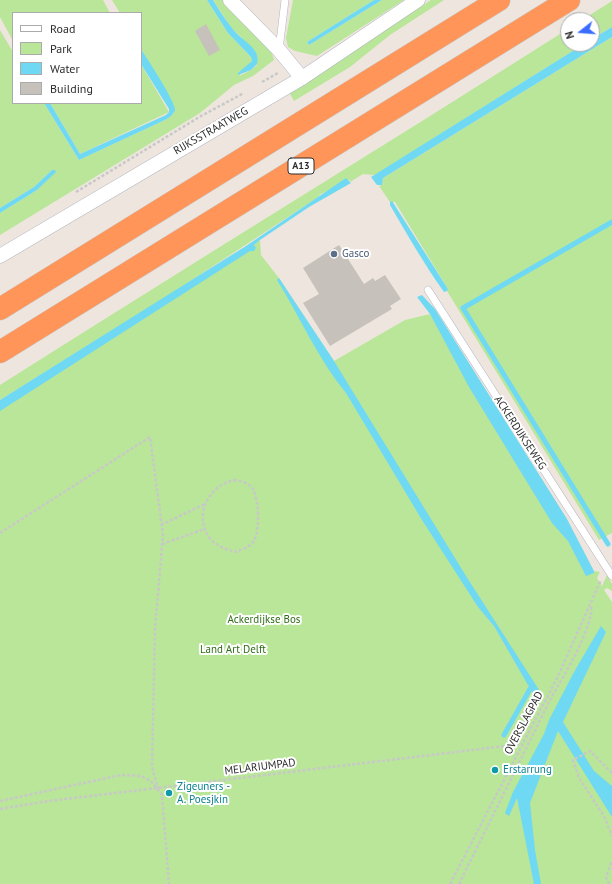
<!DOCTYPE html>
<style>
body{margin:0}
#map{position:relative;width:612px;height:884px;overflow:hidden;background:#eee6de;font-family:"PT Sans",sans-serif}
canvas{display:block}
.legend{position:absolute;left:12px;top:12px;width:130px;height:92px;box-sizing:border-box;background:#fff;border:1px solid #ababab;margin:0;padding:5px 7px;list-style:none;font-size:12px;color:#2c2c2c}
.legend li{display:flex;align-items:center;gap:8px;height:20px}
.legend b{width:20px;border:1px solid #ababab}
.north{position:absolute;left:560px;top:12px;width:40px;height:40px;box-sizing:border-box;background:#fff;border:1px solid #ababab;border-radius:50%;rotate:253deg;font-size:11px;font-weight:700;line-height:16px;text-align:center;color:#2c2c2c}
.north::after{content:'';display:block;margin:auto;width:14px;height:18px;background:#3a6dff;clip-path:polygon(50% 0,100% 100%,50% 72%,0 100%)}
</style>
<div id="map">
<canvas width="612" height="884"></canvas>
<ul class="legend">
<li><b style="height:5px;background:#fff"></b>Road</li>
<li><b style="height:11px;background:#b9e699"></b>Park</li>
<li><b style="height:11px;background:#6fd9f3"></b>Water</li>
<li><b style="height:11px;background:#c6c1ba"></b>Building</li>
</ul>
<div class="north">N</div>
</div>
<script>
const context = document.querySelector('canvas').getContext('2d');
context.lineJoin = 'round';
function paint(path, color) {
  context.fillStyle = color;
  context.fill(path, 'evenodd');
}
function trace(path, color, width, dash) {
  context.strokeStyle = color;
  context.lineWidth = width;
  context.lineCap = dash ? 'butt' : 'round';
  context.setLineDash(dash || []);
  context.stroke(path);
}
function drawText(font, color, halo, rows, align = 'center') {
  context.font = font + ' "PT Sans",sans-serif';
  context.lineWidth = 4;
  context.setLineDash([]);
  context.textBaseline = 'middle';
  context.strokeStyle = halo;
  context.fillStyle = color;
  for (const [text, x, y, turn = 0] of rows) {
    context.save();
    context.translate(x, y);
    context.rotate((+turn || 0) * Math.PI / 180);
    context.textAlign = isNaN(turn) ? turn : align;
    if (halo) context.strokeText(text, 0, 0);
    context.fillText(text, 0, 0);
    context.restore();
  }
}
const green = new Path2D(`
 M0,0H103L110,13H13V41L0,17Z
 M112,0H207L228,33L251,57L252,61L239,76L251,70L257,65L242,38L232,29L213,0H224L266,46L272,53L274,60L253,76L234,85L200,113L0,235V213L37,190L56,171L52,170L34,187L0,208V30L13,52V103H44L79,160L167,119L174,113L171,99L141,49V13H120Z
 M293,0H374L307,42L309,45L382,0H404L317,56L295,51L288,47L286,38Z
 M431,0H444L390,35L350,67L294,101L289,92Z
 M612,1V27L592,39V20H582Z
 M568,29V44H584L380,172L374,175L363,174L350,182V180L319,195L320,196L160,301L0,400V385C189,265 379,149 568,29Z
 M612,37V533L599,540L447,291L448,289L395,202H390L379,186L382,185L383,178Z
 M141,64L169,112L80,154L50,103H141Z
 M260,240L261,255L279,278L336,364L334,361L405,320L430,314L594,572V571L600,572L597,578L602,586L607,575L612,584V591L607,588L604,590L612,602V884H0V405L254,245Z`);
const water = new Path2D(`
 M207,0H213C219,10 225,19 232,28C240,40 262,48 257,64L251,70L238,75V73L252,61L251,57L228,33Z
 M374,0H382L309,45L307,42Z
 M612,27V37L383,178L382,185H377L371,177L584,44H592V39Z
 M141,49C147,59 175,100 175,110C174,114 170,117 167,119L79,160L44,103H50L80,154L166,115L169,112V109L141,64Z
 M52,170H55L56,172L37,190L0,213V208L34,187Z
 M346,178L351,183L309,207L260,240L254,245L256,248L254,251H250L0,411V400L246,246Z
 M392,201L448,289L447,291L444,292C424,264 407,234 390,205V202Z
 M279,278L334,361L466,576L541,693L538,698L532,692L494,626L478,607L422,520L346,393C318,359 300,317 277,280Z
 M422,295L435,309L567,519L594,571V573L586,576L568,541L552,523L469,387L430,314L417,297Z
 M601,626L606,632L563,722L594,771L612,786V817L558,731L530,803L535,850L541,884H534L517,798L509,816L505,813L513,792L544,734L549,720L574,672Z`);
const stream = new Path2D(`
 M608,544L463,308L612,222
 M504,735L530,689`);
const building = new Path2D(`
 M206,24L220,50L209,56L195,31Z
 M339,245L364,284L373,278L375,281L385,275L401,299L390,306L392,309L330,346L303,303L319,294L303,268Z`);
const path = new Path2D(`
 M262,82L278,73
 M76,192L201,116L244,93
 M234,480C241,481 249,483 253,489C259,500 260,530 254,541C250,547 241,550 235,552C226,549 215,546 209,537C193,514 210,485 234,480Z
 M161,525L205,504
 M0,533L150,437L163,535L155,629L152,767L158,788
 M162,544L205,529
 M612,773L590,751L573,760L579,778L604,816L612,836
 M0,801L121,775L141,776L151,781L162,795L169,884
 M0,809L49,801L522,744
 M450,884L558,676L601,580
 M459,884L552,696C563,678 595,624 591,605
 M609,884L606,877L612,861`);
const service = new Path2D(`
 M279,50L285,0
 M428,290L612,576`);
const minor = new Path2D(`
 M230,0L279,50L302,78
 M0,256L302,78L418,0`);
const motorway = new Path2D(`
 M0,309L499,0
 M0,352L569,0`);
const markers = [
 [334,254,4,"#5c6f8a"],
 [495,770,4,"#0f9aa8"],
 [169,793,4,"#0f9aa8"]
];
const shields = [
 [301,166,26]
];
const shieldNames = [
 ["A13",301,166]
];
const streetNames = [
 ["RIJKSSTRAATWEG",211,131,-30],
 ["ACKERDIJKSEWEG",520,433,57],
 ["OVERSLAGPAD",524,723,-62],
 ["MELARIUMPAD",260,767,-7]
];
const serviceNames = [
 ["Gasco",342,254]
];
const parkNames = [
 ["Ackerdijkse Bos",264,620],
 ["Land Art Delft",233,650]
];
const cultureNames = [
 ["Erstarrung",503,770],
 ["Zigeuners -",177,787],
 ["A. Poesjkin",177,800]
];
paint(green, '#b9e699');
paint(water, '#6fd9f3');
trace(stream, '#6fd9f3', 5);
paint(building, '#c6c1ba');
trace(service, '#b2b6c0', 8);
trace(minor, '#b2b6c0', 15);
trace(motorway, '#c8c8c8', 23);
trace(path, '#c8c8c8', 2.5, [3, 2]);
trace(service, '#fff', 7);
trace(minor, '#fff', 14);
trace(motorway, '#ff9558', 22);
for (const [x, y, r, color] of markers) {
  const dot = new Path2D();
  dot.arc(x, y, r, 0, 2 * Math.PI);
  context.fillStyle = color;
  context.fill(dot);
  trace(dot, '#fff', 1.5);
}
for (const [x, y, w] of shields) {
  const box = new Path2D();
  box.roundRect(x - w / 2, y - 8, w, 16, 3);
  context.fillStyle = '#fff';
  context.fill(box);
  trace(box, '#2c2c2c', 1);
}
drawText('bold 10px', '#2c2c2c', null, shieldNames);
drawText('11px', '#2c2c2c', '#fff', streetNames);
drawText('11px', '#4e5e75', '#fff', serviceNames, 'left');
drawText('11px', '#306d18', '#fff', parkNames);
drawText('11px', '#0d838f', '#fff', cultureNames, 'left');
</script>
